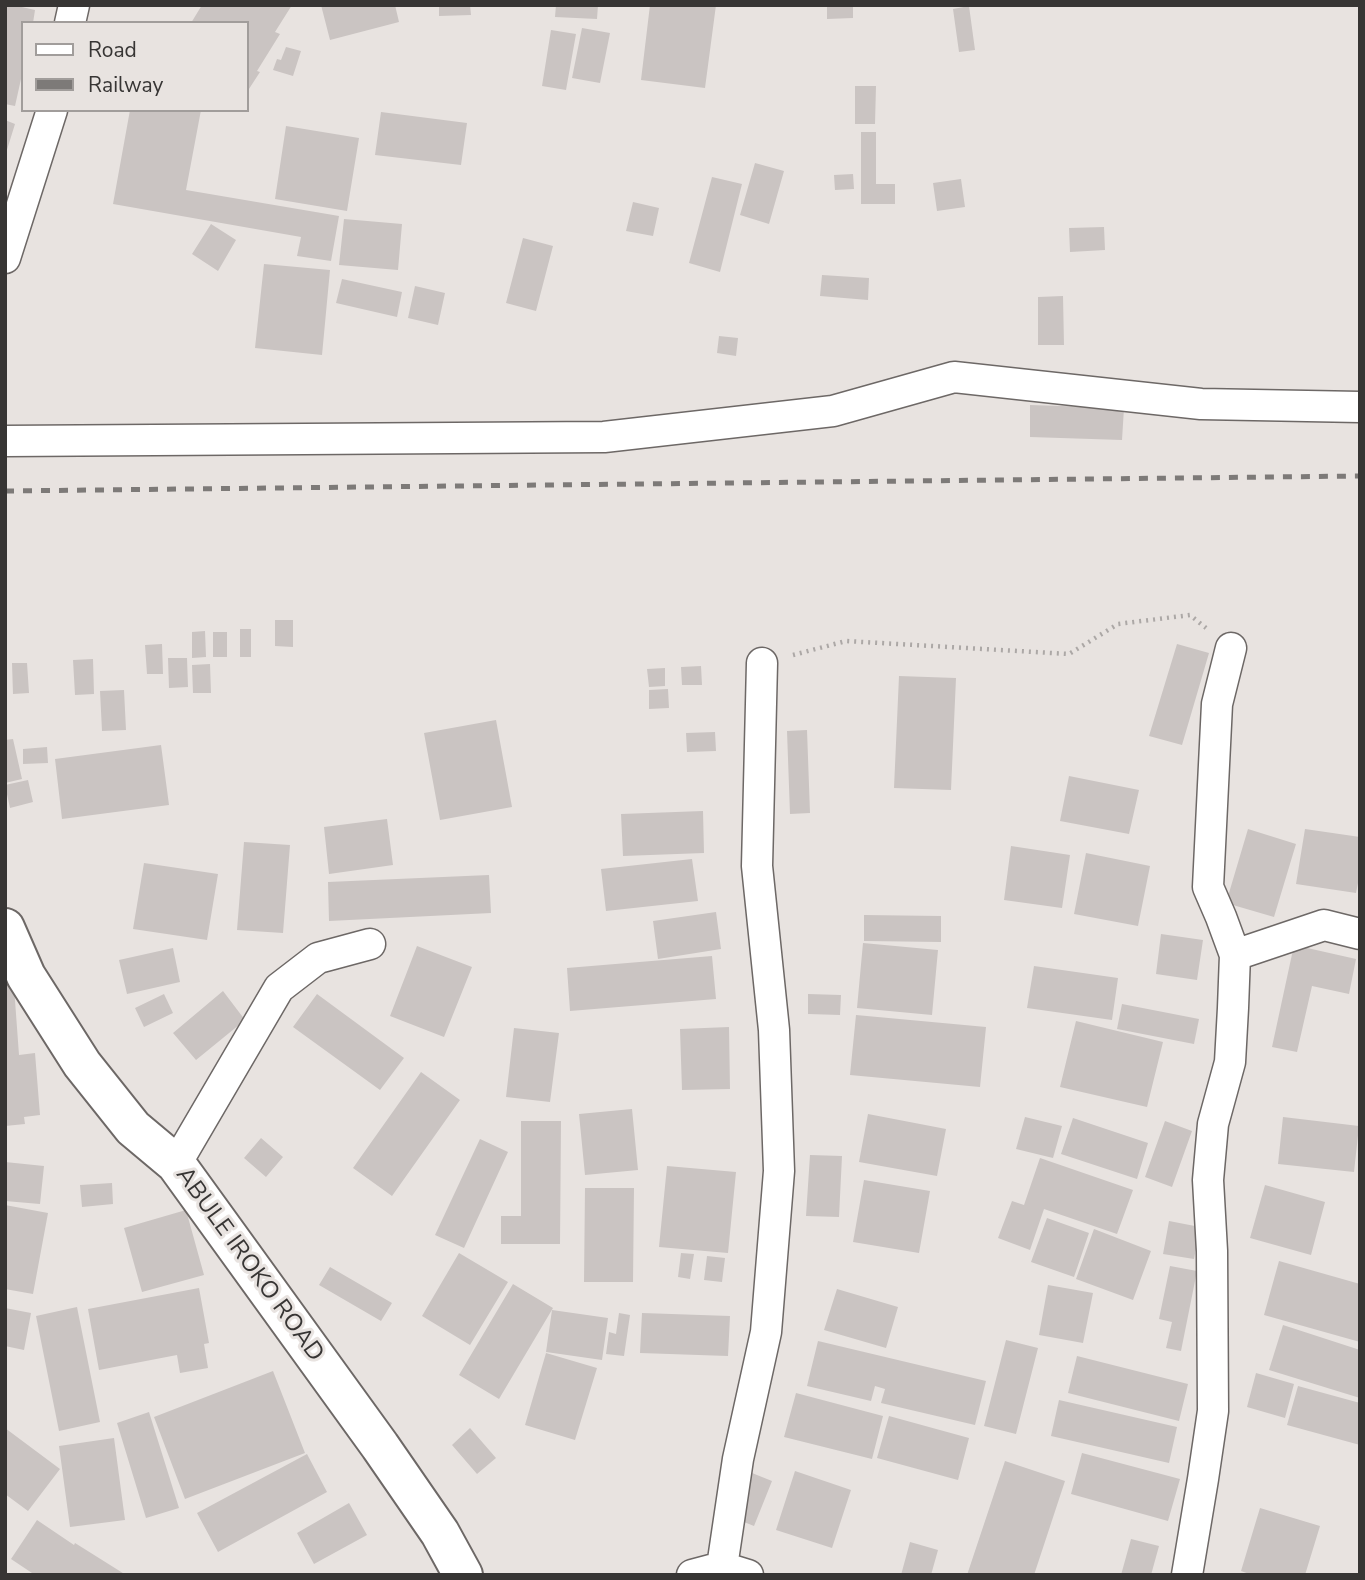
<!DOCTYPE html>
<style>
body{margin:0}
#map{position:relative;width:1365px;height:1580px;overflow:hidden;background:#e8e3e0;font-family:"Nunito Sans",sans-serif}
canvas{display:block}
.frame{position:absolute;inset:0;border:7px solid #373534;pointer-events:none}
.legend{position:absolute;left:21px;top:21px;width:228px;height:91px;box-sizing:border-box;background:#e8e3e0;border:2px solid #a19d9b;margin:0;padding:9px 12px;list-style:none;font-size:21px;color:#373534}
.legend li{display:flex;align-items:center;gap:14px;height:35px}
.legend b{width:35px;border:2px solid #a19d9b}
</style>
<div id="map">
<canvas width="1365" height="1580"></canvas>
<div class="frame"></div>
<ul class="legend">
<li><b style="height:9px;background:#fff"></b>Road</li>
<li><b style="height:9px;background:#7d7a78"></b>Railway</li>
</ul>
</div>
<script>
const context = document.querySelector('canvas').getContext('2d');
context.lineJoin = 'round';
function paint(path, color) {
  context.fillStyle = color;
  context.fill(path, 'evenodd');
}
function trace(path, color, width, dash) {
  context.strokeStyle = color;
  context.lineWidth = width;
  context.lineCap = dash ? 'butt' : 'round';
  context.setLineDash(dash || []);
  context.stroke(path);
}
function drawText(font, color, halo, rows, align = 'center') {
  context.font = font + ' "Nunito Sans",sans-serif';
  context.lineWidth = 6;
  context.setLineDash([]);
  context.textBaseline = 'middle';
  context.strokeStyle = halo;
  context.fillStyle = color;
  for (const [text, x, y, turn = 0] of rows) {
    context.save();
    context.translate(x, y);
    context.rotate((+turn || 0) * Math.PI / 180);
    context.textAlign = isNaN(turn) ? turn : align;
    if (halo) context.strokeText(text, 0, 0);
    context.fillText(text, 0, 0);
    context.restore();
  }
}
const building = new Path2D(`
 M5,5H13L35,10L33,23H23V70L15,106L5,104Z
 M202,5H292L275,32L280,34L257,71L260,72L247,92V23H191Z
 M321,5H395L399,22L330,40Z
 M439,5H470L471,15L439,16Z
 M556,5H598L597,19L555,17Z
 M650,5H716L705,88L641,80Z
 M827,5H853V18L827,19Z
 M969,6L975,50L959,52L953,9Z
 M582,28L610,33L600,83L572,78Z
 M551,30L576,34L566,90L542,86Z
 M286,47L301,51L293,76L273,70L277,59L281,60Z
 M855,86H876L875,124H855Z
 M130,110H201L186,190L339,216L331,261L297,256L301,237L113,204Z
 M381,112L467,123L461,165L375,155Z
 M5,120L15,124L6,153H5Z
 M286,126L359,138L347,211L275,199Z
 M861,132H876V184H895V204H861Z
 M755,163L784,171L769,224L740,215Z
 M853,174L854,189L835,190L834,175Z
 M712,177L742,184L720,272L689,263Z
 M961,179L965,207L937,211L933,183Z
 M633,202L659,208L653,236L626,231Z
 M344,219L402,224L398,270L339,265Z
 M211,224L236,240L218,271L192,254Z
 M1104,227L1105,250L1070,252L1069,228Z
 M523,238L553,246L536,311L506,303Z
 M264,264L330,270L322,355L255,348Z
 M822,275L869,278L868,300L820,296Z
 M342,279L402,292L397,317L336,303Z
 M415,286L445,293L438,325L408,318Z
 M1063,296L1064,345H1038V297Z
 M719,336L738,338L736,356L717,353Z
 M1030,405L1124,408L1122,440L1030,437Z
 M275,620H293V647L275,646Z
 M240,629H251V657H240Z
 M205,631L206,657L192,658V632Z
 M213,632H227V657H213Z
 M162,644L163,674H147L145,645Z
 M1177,644L1209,653L1182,745L1149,736Z
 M168,658H187L188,687L169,688Z
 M93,659L94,694L75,695L73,660Z
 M12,663H27L29,693L13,694Z
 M210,664L211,693H193L192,665Z
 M701,666L702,685H682L681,667Z
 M665,668V686L649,687L647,669Z
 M899,676L956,678L951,790L894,788Z
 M668,689L669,708L649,709V690Z
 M124,690L126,730L102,731L100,691Z
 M496,720L512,807L440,820L424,733Z
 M807,730L810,813L790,814L787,731Z
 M715,732L716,751L687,752L686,733Z
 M13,739L22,779L5,783V740Z
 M161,745L169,805L62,819L55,759Z
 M47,747L48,763L23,764V749Z
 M1069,776L1139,790L1129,834L1060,821Z
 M28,780L33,802L10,808L5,785Z
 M703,811L704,853L623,856L621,814Z
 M387,819L393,865L329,874L324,827Z
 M1248,829L1296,844L1274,917L1226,903Z
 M1305,829L1360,837V873L1356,893L1296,884Z
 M244,842L290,845L283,933L237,930Z
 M1011,846L1070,855L1062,908L1004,900Z
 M1086,853L1150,866L1138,926L1074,914Z
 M692,859L698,901L606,911L601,869Z
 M144,863L218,874L207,940L133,929Z
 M489,875L491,913L329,921L328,882Z
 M716,912L721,949L658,959L653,921Z
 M864,915L941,916V942L864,941Z
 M1161,934L1203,940L1197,980L1156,974Z
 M863,943L938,950L932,1015L857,1008Z
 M1294,945L1356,959L1349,994L1312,986L1297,1052L1272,1047Z
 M417,946L472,967L444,1037L390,1016Z
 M173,948L180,982L127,994L119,960Z
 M712,956L716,999L570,1011L567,968Z
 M1034,966L1118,978L1112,1020L1027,1008Z
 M13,973L19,1055L35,1053L40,1115L24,1117L25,1124L5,1126V974Z
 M223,991L245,1020L196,1060L173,1033Z
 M164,994L173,1013L144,1027L135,1008Z
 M317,994L404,1058L380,1090L293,1027Z
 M808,994L841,995L840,1015L808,1014Z
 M1122,1004L1199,1019L1194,1044L1117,1029Z
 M856,1015L986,1027L980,1087L850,1075Z
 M1076,1021L1163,1042L1147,1107L1060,1087Z
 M729,1027L730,1089L682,1090L680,1029Z
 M514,1028L559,1033L550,1102L506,1097Z
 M421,1072L460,1100L392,1196L353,1168Z
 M632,1109L638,1170L585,1175L579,1114Z
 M868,1114L946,1129L937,1176L859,1162Z
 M1025,1117L1062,1126L1053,1158L1016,1149Z
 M1283,1117L1359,1126L1354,1172L1278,1164Z
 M1073,1118L1148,1143L1137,1179L1061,1154Z
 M521,1121H561L560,1244H501V1216H521Z
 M1165,1121L1192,1131L1172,1187L1145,1177Z
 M261,1138L283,1157L266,1177L244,1158Z
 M480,1139L508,1152L464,1248L435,1235Z
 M810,1155L842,1156L839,1217L806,1216Z
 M1040,1158L1133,1190L1117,1234L1044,1209L1030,1250L998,1238L1012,1201L1024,1205Z
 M5,1162L44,1166L40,1204L5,1201Z
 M667,1166L736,1172L728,1253L659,1247Z
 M864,1180L930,1191L919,1253L853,1242Z
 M112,1183L113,1204L82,1207L80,1185Z
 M1265,1185L1325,1202L1311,1255L1250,1238Z
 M585,1188H634L633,1282H584Z
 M5,1205L48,1213L33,1294L5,1289Z
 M186,1210L204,1275L142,1292L124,1228Z
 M1047,1218L1089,1233L1074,1277L1031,1262Z
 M1169,1221L1200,1227L1194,1259L1163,1254Z
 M1094,1229L1151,1251L1133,1300L1076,1279Z
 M459,1253L508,1282L470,1345L422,1316Z
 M681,1253L694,1254L690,1279L678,1277Z
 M707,1256L725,1258L722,1282L704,1280Z
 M1279,1261L1360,1284V1342L1264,1315Z
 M1170,1266L1197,1271L1181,1351L1166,1348L1172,1322L1159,1319Z
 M330,1267L392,1303L381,1321L319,1285Z
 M513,1284L553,1308L499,1399L459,1375Z
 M1048,1285L1093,1293L1083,1343L1039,1335Z
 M199,1288L209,1343L204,1344L208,1368L180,1373L177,1355L99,1370L88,1309Z
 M837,1289L898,1307L886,1348L824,1330Z
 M77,1307L100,1422L59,1431L36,1316Z
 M5,1308L31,1313L24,1350L5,1346Z
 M552,1310L608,1318L602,1360L546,1352Z
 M619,1313L630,1315L624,1356L606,1354L609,1332L616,1334Z
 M642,1313L730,1316L728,1356L640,1353Z
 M1283,1325L1360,1350V1398L1269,1370Z
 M1006,1340L1038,1348L1016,1434L984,1426Z
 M818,1341L986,1381L975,1425L881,1403L885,1389L875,1386L871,1401L807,1386Z
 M546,1353L597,1368L575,1440L525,1425Z
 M1077,1356L1188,1384L1179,1421L1068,1393Z
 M273,1371L305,1453L185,1499L154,1417Z
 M1256,1373L1294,1384L1285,1418L1247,1407Z
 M1298,1386L1360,1403V1445L1287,1425Z
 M796,1393L883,1416L872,1459L784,1437Z
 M1059,1400L1177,1427L1169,1463L1051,1436Z
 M149,1412L179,1508L146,1518L117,1423Z
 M889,1416L969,1438L958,1480L877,1458Z
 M5,1428L60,1469L28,1511L5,1494Z
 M470,1428L496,1458L477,1474L452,1445Z
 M114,1438L125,1520L70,1527L59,1446Z
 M1082,1453L1180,1479L1168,1521L1071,1494Z
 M307,1454L327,1492L218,1552L197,1513Z
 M1005,1461L1065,1481L1034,1575H967Z
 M795,1471L851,1490L832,1548L776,1530Z
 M752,1473L772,1481L754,1526L734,1518Z
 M349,1503L367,1535L314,1564L297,1533Z
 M1260,1508L1320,1526L1305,1575H1252L1241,1571Z
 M37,1520L74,1545L75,1543L126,1575H35L11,1559Z
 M1131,1539L1159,1546L1151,1575H1121Z
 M910,1542L938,1550L931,1575H901Z`);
const path = new Path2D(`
 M793,655L846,641L1069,654L1118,624L1190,615L1206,628`);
const minor = new Path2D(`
 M70,23L74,5
 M5,258L52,110
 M5,441L604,437L833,411L954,377L1201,404L1360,407
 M1235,955L1324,925L1360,934
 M176,1164L279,988L318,958L370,944
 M722,1567L738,1459L766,1332L779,1171L774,1030L757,866L762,663
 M692,1575L722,1567L748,1575
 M1187,1575L1203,1479L1213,1411L1212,1251L1208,1180L1213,1124L1230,1062L1233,1008L1235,955L1221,917L1208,887L1217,704L1231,648`);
const tertiary = new Path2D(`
 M5,928L26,976L82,1064L133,1128L176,1164L380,1446L440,1533L463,1575`);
const rail = new Path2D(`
 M5,491L1360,476`);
const streetNames = [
 ["ABULE IROKO ROAD",249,1265,54]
];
paint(building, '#cac4c2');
trace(minor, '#6d6866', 33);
trace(tertiary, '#6d6866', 42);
trace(path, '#aca8a6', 4.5, [2, 5]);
trace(minor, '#fff', 30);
trace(tertiary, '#fff', 38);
trace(rail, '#7d7a78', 5, [9, 9]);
drawText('24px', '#373534', '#e8e3e0', streetNames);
</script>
